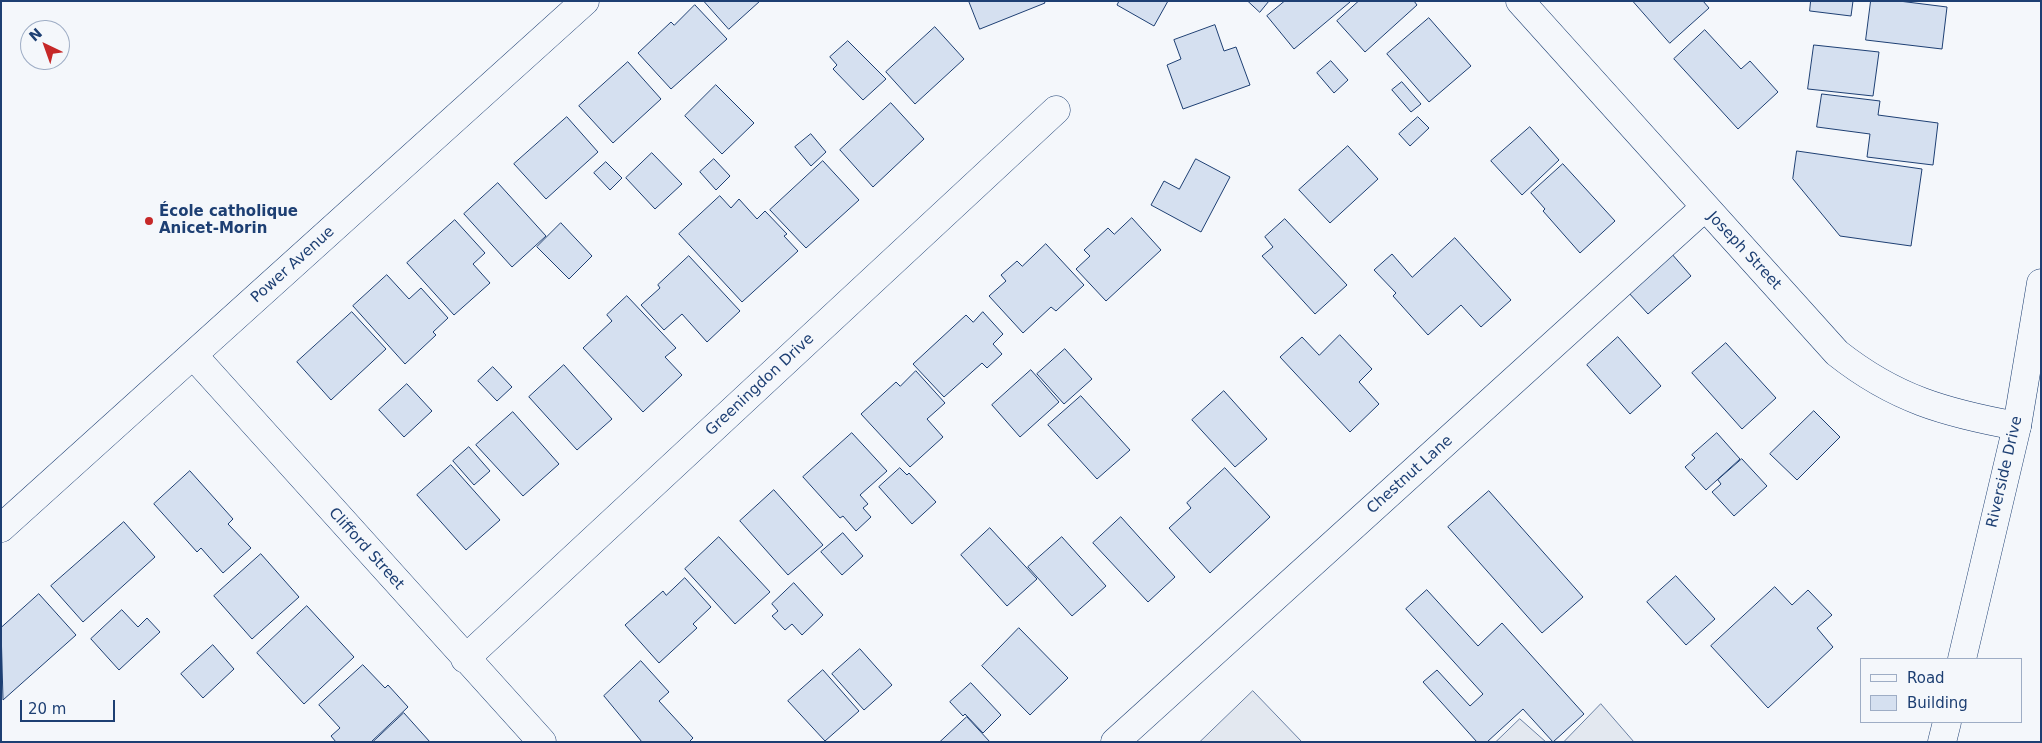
<!DOCTYPE html>
<meta charset="utf-8">
<style>
body{margin:0}
#map{position:relative;width:2042px;height:743px;overflow:hidden;background:#f4f7fb;font-family:"DejaVu Sans",sans-serif}
canvas{display:block}
.frame{position:absolute;inset:0;border:2px solid #1d3f73;pointer-events:none}
.legend{position:absolute;left:1860px;top:658px;width:162px;height:65px;box-sizing:border-box;background:#f4f7fb;border:1px solid #9eadc5;margin:0;padding:6px 9px;list-style:none;font-size:15px;color:#1d3f73}
.legend li{display:flex;align-items:center;gap:10px;height:25px}
.legend b{width:25px;border:1px solid #9eadc5}
.north{position:absolute;left:20px;top:20px;width:50px;height:50px;box-sizing:border-box;background:#f4f7fb;border:1px solid #9eadc5;border-radius:50%;rotate:318deg;font-size:14px;font-weight:700;line-height:20px;text-align:center;color:#1d3f73}
.north::after{content:'';display:block;margin:auto;width:18px;height:22px;background:#c62828;clip-path:polygon(50% 0,100% 100%,50% 72%,0 100%)}
.scale{position:absolute;left:20px;top:700px;width:95px;height:22px;box-sizing:border-box;border:2px solid #1d3f73;border-top:0;padding-left:6px;font-size:15px;line-height:18px;white-space:nowrap;color:#1d3f73;-webkit-text-stroke:4px #f4f7fb;paint-order:stroke}
</style>
<div id="map">
<canvas width="2042" height="743"></canvas>
<div class="frame"></div>
<ul class="legend">
<li><b style="height:6px;background:#f4f7fb"></b>Road</li>
<li><b style="height:14px;background:#d5e0f0"></b>Building</li>
</ul>
<div class="north">N</div>
<div class="scale">20 m</div>
</div>
<script>
const context = document.querySelector('canvas').getContext('2d');
context.lineJoin = 'round';
function paint(path, color) {
  context.fillStyle = color;
  context.fill(path, 'evenodd');
}
function trace(path, color, width, dash) {
  context.strokeStyle = color;
  context.lineWidth = width;
  context.lineCap = dash ? 'butt' : 'round';
  context.setLineDash(dash || []);
  context.stroke(path);
}
function drawText(font, color, halo, rows, align = 'center') {
  context.font = font + ' "DejaVu Sans",sans-serif';
  context.lineWidth = 4;
  context.setLineDash([]);
  context.textBaseline = 'middle';
  context.strokeStyle = halo;
  context.fillStyle = color;
  for (const [text, x, y, turn = 0] of rows) {
    context.save();
    context.translate(x, y);
    context.rotate((+turn || 0) * Math.PI / 180);
    context.textAlign = isNaN(turn) ? turn : align;
    if (halo) context.strokeText(text, 0, 0);
    context.fillText(text, 0, 0);
    context.restore();
  }
}
const parking = new Path2D(`
 M1253,691L1302,742H1200Z
 M1601,704L1634,742H1564Z
 M1520,719L1546,742H1496Z`);
const building = new Path2D(`
 M704,1H760L729,29Z
 M969,1H1044L1045,3L980,29Z
 M1168,1L1154,26L1117,5L1119,1Z
 M1248,1H1269L1260,12Z
 M1285,1H1349L1350,2L1294,49L1267,16Z
 M1359,1H1414L1417,5L1365,52L1337,21Z
 M1633,1H1703L1709,8L1670,43Z
 M1811,1H1853L1851,16L1810,11Z
 M1871,1H1899L1947,7L1942,49L1866,40Z
 M695,5L727,39L671,89L638,53L671,22L674,25Z
 M1429,18L1471,66L1429,102L1387,54Z
 M1215,25L1224,51L1236,47L1250,85L1183,109L1167,65L1181,59L1174,40Z
 M935,27L964,59L915,104L886,72Z
 M1705,30L1741,69L1750,61L1778,92L1738,129L1674,59Z
 M848,41L886,79L863,100L833,69L837,65L830,57Z
 M1814,45L1879,52L1873,96L1808,89Z
 M1331,61L1348,80L1334,93L1317,73Z
 M628,62L661,99L613,143L579,106Z
 M1402,82L1421,104L1411,112L1392,90Z
 M716,85L754,123L722,154L685,116Z
 M1822,94L1880,101L1878,115L1938,123L1933,165L1867,157L1870,134L1817,127Z
 M891,103L924,139L873,187L840,150Z
 M567,117L598,152L546,199L514,164Z
 M1418,117L1429,128L1410,146L1399,134Z
 M1530,127L1559,160L1522,195L1491,161Z
 M811,134L826,152L811,166L795,147Z
 M1348,146L1378,179L1330,223L1299,190Z
 M1797,151L1922,169L1911,246L1840,236L1793,179Z
 M652,153L682,184L655,209L626,178Z
 M714,159L730,176L716,190L700,172Z
 M1196,159L1230,177L1201,232L1151,205L1164,181L1179,189Z
 M823,161L859,200L806,248L770,210Z
 M606,162L622,178L610,190L594,173Z
 M1563,164L1615,221L1580,253L1543,211L1545,209L1531,193Z
 M498,183L546,236L512,267L464,214Z
 M720,196L731,208L739,199L757,219L765,211L787,234L784,236L798,251L742,302L679,234Z
 M1132,218L1161,250L1106,301L1076,269L1090,256L1084,250L1108,228L1114,234Z
 M1285,219L1347,285L1315,314L1262,256L1273,247L1265,237Z
 M455,220L485,253L473,264L490,283L454,315L407,263Z
 M561,223L592,256L569,279L537,247Z
 M1455,238L1511,300L1481,327L1461,305L1428,335L1393,296L1396,293L1374,270L1392,254L1412,277Z
 M1046,244L1084,285L1056,311L1051,307L1023,333L989,296L1006,281L1001,275L1017,261L1022,266Z
 M1671,253L1691,276L1648,314L1628,292Z
 M689,256L740,311L707,342L682,314L664,330L641,305L660,288L658,285Z
 M387,275L409,299L421,288L448,318L433,332L436,335L405,364L353,306Z
 M627,296L676,348L665,357L682,375L643,412L583,348L612,321L607,315Z
 M352,312L386,349L331,400L297,362Z
 M983,312L1003,334L993,344L1002,354L987,368L982,363L944,397L913,364L966,315L973,322Z
 M1340,335L1372,369L1359,382L1379,404L1350,432L1280,357L1302,337L1319,355Z
 M1618,337L1661,386L1630,414L1587,365Z
 M1726,343L1776,398L1742,429L1692,373Z
 M1065,349L1092,379L1064,404L1037,374Z
 M564,365L612,419L577,450L529,397Z
 M493,367L512,387L497,401L478,381Z
 M1031,370L1059,402L1020,437L992,405Z
 M916,371L945,403L927,419L943,437L910,467L861,414L896,382L900,386Z
 M407,384L432,411L404,437L379,410Z
 M1224,391L1267,439L1235,467L1192,420Z
 M1081,396L1130,450L1097,479L1048,425Z
 M1814,411L1840,437L1797,480L1770,454Z
 M513,412L559,464L523,496L476,445Z
 M852,433L887,471L860,495L868,504L863,508L871,517L856,531L843,516L840,518L803,477Z
 M1717,433L1740,459L1706,490L1685,467L1695,458L1692,455Z
 M469,447L490,471L474,485L453,461Z
 M1742,459L1767,486L1734,516L1712,492L1721,484L1718,480Z
 M451,465L500,520L466,550L417,495Z
 M900,468L907,475L909,473L936,502L912,524L879,487Z
 M1225,468L1270,517L1210,573L1169,528L1191,508L1187,503Z
 M190,471L233,519L228,524L251,548L223,573L201,548L197,552L154,504Z
 M774,490L823,545L788,575L740,521Z
 M1489,491L1583,597L1542,633L1448,527Z
 M1121,517L1175,577L1148,602L1093,543Z
 M124,522L155,557L83,622L51,586Z
 M990,528L1037,579L1007,606L961,555Z
 M843,533L863,556L842,575L821,552Z
 M719,537L770,592L735,624L685,569Z
 M1062,537L1106,586L1072,616L1028,567Z
 M261,554L299,597L252,639L214,596Z
 M1676,576L1715,619L1686,645L1647,602Z
 M685,578L711,607L693,624L697,628L659,663L625,625L663,591L666,595Z
 M794,583L823,615L802,635L792,624L785,630L772,616L778,611L772,604Z
 M1775,587L1792,605L1808,590L1832,615L1817,628L1833,647L1768,708L1711,646Z
 M1427,590L1478,646L1502,623L1584,714L1553,742L1523,709L1487,742H1477L1423,682L1437,670L1470,706L1483,694L1406,609Z
 M39,594L76,635L3,700L1,628Z
 M307,606L354,657L304,704L257,653Z
 M122,610L138,627L147,618L160,632L119,670L91,639Z
 M1019,628L1068,678L1030,715L982,666Z
 M213,645L234,669L203,698L181,674Z
 M860,649L892,685L864,710L832,674Z
 M641,661L669,692L659,701L693,738L689,742H642L604,696Z
 M363,665L385,688L388,685L408,707L371,742H336L331,736L340,728L319,705Z
 M823,670L859,711L825,741L788,701Z
 M971,683L1001,715L983,733L965,714L963,716L950,702Z
 M404,713L430,742H373Z
 M967,717L990,742H940Z`);
const street = new Path2D(`
 M1520,1L1837,353C1895,399 1946,413 2017,426
 M193,355L542,742
 M1,528L585,1
 M465,659L1056,110
 M1115,742L1704,208`);
const primary = new Path2D(`
 M1962,659L2017,426L2041,283
 M1942,742L1947,722`);
const markers = [
 [149,221,5,"#c62828"]
];
const poiNames = [
 ["École catholique",159,212],
 ["Anicet-Morin",159,229]
];
const streetNames = [
 ["Joseph Street",1744,251,47],
 ["Power Avenue",293,265,-42],
 ["Greeningdon Drive",760,385,-43],
 ["Riverside Drive",2005,472,-77],
 ["Chestnut Lane",1410,475,-42],
 ["Clifford Street",366,549,48]
];
paint(parking, '#e3e8f0');
trace(parking, '#687fa3', 1);
paint(building, '#d5e0f0');
trace(building, '#1d3f73', 1);
trace(street, '#1d3f73', 29);
trace(primary, '#1d3f73', 29);
trace(street, '#f4f7fb', 28);
trace(primary, '#f4f7fb', 28);
for (const [x, y, r, color] of markers) {
  const dot = new Path2D();
  dot.arc(x, y, r, 0, 2 * Math.PI);
  context.fillStyle = color;
  context.fill(dot);
  trace(dot, '#f4f7fb', 2);
}
drawText('bold 15px', '#1d3f73', '#f4f7fb', poiNames, 'left');
drawText('15px', '#1d3f73', '#f4f7fb', streetNames);
</script>
